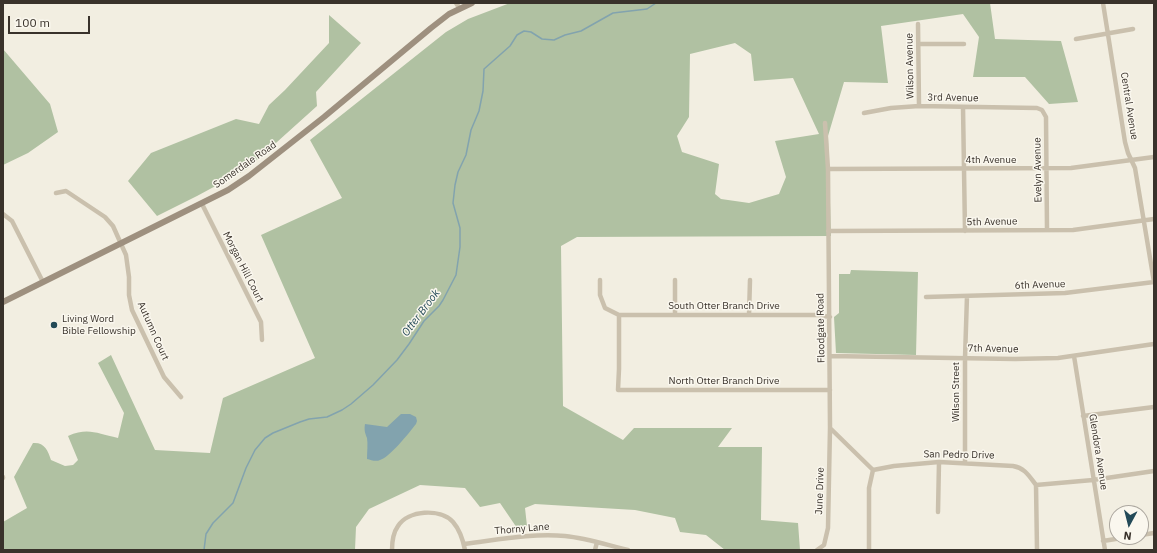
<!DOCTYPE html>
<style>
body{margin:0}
#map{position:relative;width:1157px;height:553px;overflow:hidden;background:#f2eee1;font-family:"IBM Plex Sans",sans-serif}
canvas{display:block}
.frame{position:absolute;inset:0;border:4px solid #39322b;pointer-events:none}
.north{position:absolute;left:1109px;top:505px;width:40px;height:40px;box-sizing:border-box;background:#faf7ee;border:1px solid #ada8a0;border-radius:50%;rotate:187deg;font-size:11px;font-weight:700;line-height:16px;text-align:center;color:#39322b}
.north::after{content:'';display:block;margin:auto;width:14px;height:18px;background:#234a58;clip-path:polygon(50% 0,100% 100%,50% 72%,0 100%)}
.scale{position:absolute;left:8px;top:16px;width:82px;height:18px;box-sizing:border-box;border:2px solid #39322b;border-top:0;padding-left:5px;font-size:12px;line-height:14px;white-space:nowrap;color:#39322b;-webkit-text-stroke:3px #faf7ee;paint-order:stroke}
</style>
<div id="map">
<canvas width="1157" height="553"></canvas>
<div class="frame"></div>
<div class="north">N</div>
<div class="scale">100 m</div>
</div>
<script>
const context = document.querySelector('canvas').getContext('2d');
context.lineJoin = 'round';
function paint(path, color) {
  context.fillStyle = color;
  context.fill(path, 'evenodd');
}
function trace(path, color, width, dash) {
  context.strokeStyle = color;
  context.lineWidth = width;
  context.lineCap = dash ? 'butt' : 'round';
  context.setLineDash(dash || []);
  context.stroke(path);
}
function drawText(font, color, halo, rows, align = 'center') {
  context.font = font + ' "IBM Plex Sans",sans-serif';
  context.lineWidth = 3;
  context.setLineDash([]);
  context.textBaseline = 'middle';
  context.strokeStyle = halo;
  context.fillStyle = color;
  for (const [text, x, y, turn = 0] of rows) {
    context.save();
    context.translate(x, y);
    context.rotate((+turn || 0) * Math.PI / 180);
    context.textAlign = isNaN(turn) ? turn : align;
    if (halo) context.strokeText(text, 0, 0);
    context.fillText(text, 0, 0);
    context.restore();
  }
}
const green = new Path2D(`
 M510,3H990L995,39L1061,41L1078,102L1049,104L1025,77H973L979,37L963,14L881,26L888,83L844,82L828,136L831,236L577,237L561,246L563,406L623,440L634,428H732L718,447H762L761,520L798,523L800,550H725L706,535L680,532L675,518L635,510L535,504L525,508L527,526L517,528L500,503L480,507L465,488L420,485L369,509L356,527L355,550H3V522L27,508L14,477L33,443C44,442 48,450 51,460L65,466L73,465L78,460L68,436C89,427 97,434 118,438L124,413L98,363L111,355L155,450L210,453L223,398L315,358L261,235L342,198L310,140L446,32L468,19ZM735,43L751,54L754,81L793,78L819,134L775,141L786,177L779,194L749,203L721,199L715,194L719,164L682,152L677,136L689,117L690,54Z
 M329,15L361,43L316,92L317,106L247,169L197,196L157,216L128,181L151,153L236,119L259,124L269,105L285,90L329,43Z
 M3,49L50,104L58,132L28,153L3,165Z
 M851,270L918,272L916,355L836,353L834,317L839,313V274H850Z`);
const water = new Path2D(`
 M401,414H410L416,417L417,421L416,424C409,433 389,458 380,460C376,462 371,460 367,459C367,452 368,444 367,438C365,433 364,430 365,424L387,427Z`);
const stream = new Path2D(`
 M204,550L206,534L213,523L233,503L246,468L255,450L265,438L273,433L300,422L309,419L327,417L342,410L351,404L373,385L397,360L409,344L424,321L439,306L443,300L456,275L460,247V228L453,203L455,185L458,172L466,155L471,130L479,111L483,91L484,69L510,46L517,35L524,31L531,32L542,39L554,40L565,35L581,31L613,13L647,9L656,3`);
const minor = new Path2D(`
 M456,3L460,9
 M1103,3L1125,142L1128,153L1135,168L1154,282
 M918,24L919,106
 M1076,39L1133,29
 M919,44H964
 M963,107L965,231
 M864,113L891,108L919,106L1037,108L1042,110L1046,117L1047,230
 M825,123L828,169L830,428L873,470
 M828,169L1071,168L1154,157
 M56,193L66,191L105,217L113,226L126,255L129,277V295L132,310L164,377L181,397
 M202,204L261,322L262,340
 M3,214L12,221L43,282
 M828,231L1073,230L1154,219
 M600,280V295L605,308L619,315H818L830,317
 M926,297L1065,293L1154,282
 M675,314V280
 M619,315V369L618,390H830
 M749,315L750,280
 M830,356L1015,359L1058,358L1154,344
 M1074,356L1105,550
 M1083,416L1154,407
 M965,463V358L967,296
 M873,470L894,466L939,462L1013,466C1025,468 1029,476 1036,485
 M3,477V478
 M1036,485L1093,480L1154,471
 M1036,485L1037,550
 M938,512L939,462
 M1141,535L1154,533
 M1103,541L1128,537
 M464,544C497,540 531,533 565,536C586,538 607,545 628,550
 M392,550C392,542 393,533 398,526C408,510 440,508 453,522C460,530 463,540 465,550
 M595,550L597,542
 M817,550L824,545L828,528L830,428
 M869,550V488L873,470`);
const secondary = new Path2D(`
 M3,302L228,190L249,176L324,117L431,28L449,14L472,3`);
const markers = [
 [54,325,4,"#234a58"]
];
const streetNames = [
 ["Wilson Avenue",910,66,-91],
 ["3rd Avenue",953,98,1],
 ["Central Avenue",1129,106,81],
 ["4th Avenue",991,160],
 ["Somerdale Road",245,165,-35],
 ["Evelyn Avenue",1038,170,-91],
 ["5th Avenue",992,222,-1],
 ["Morgan Hill Court",243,267,63],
 ["6th Avenue",1040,285,-2],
 ["South Otter Branch Drive",724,306],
 ["Floodgate Road",821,328,-91],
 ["Autumn Court",153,331,66],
 ["7th Avenue",993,349,1],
 ["North Otter Branch Drive",724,381],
 ["Wilson Street",956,392,-90],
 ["Glendora Avenue",1098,452,81],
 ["San Pedro Drive",959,455,1],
 ["June Drive",820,491,-88],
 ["Thorny Lane",522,529,-5]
];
const poiNames = [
 ["Living Word",62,319],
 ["Bible Fellowship",62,331]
];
const waterNames = [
 ["Otter Brook",421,313,-53]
];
paint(green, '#b0c1a2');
paint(water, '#82a3ae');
trace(stream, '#82a3ae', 1.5);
trace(minor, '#cac0ad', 4.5);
trace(secondary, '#9e907f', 6);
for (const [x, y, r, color] of markers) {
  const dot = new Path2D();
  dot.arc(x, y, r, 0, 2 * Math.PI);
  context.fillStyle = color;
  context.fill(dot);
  trace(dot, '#faf7ee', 1.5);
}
drawText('10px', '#39322b', '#faf7ee', streetNames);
drawText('10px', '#39322b', '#faf7ee', poiNames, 'left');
drawText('italic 11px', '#234a58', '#faf7ee', waterNames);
</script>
